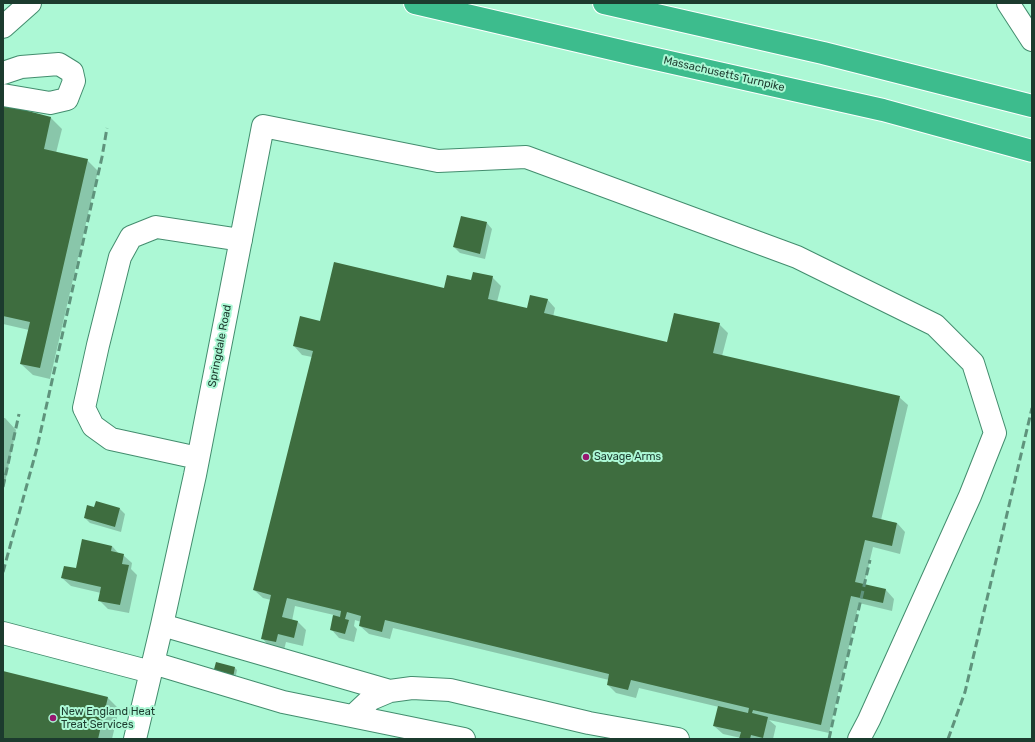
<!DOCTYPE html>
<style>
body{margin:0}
#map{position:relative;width:1035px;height:742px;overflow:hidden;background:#acf8d5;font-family:Rubik,sans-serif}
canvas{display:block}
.frame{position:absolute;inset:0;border:4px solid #1c3b2e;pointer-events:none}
</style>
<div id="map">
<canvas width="1035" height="742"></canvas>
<div class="frame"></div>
</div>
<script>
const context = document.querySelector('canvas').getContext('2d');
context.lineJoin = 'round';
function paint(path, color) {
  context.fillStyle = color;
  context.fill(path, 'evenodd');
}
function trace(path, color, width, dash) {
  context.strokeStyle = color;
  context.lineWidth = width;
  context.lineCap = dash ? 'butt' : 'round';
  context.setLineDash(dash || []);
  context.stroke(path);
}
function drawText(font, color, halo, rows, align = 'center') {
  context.font = font + ' Rubik,sans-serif';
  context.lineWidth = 4;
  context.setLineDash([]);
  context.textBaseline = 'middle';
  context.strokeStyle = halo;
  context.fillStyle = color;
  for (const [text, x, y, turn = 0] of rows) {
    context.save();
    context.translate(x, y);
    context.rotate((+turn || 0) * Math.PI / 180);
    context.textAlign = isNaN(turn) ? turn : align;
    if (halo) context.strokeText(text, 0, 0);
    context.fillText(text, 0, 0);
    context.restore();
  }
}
const shadow = new Path2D(`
 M3,106H24L31,113L51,118L62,129L56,153L87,160L98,171L50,379L33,375L21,364L29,330L3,324Z
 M487,223L492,229L485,259L460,253L454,247Z
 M492,277L501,286L497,302L527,309L547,299L555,308L553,317L668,343L719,324L728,333L722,356L899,397L908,405L881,520L897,523L905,532L900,554L873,547L864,585L886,590L894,599L892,611L859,603L829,733L769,720L776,726L773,739H740L741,738L723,734L714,726L719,707L639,688L636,698L616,693L608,685L609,680L393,628L390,639L369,634L360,626L361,622L355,620L354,626L357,629L354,642L339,638L331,629L334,615L295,606L292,621L298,622L306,630L303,646L286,642L284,650L270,647L262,638L271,600L263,598L254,590L312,357L302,355L294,346L321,322L471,281Z
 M3,418H5L16,430L3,492Z
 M120,509L125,514L121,532L90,523L85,518Z
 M112,546L119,554L123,555L132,563L131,569L137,575L129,613L108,609L99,600L101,593L71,586L62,578Z
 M235,668L237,670L235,680L217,675Z
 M3,672L108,698L119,709L112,739H3Z`);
const building = new Path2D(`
 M3,105H25L24,110L51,117L44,149L88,159L40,368L20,364L30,322L3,316Z
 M461,216L487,222L480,254L453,247Z
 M334,262L444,288L447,275L471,280L473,272L493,276L488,299L527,308L530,295L548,299L544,313L667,342L674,313L720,323L713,353L900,396L872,517L897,523L892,546L865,540L855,582L886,589L883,603L851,596L821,725L753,710L752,713L768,717L763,738L751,735L750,739H739L741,732L713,726L718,706L748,713L749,708L631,680L628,690L607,685L609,674L385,620L382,632L359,626L361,616L347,612L345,619L349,620L345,634L330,630L333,615L340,617L341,611L287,598L282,617L298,621L294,638L278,634L276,642L261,639L271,595L253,590L313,351L293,346L300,316L320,321Z
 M96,501L120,508L115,527L84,518L87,505L94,507Z
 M82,539L112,546L111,551L124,554L122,564L129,565L120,605L98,601L101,587L61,578L64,566L76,568Z
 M216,662L235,667L233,678L213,673Z
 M3,671L108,697L98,739H3Z`);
const minor = new Path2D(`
 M1008,3L1032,40
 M3,27L30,3
 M3,73L21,67L59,64L72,72L74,81L67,99L50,103L3,95
 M198,458L111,439L93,426L84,408L98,345L120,257L131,237L156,227L241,240
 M162,625L390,691
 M3,633L151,672
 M153,663L283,702L464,739
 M353,716L371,699L390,691L412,688L450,690L589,723L678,739
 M135,739L162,625L195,475L263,126L438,161L526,157L797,257L935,325L973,363L995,433L970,496L869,720L859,739`);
const highway = new Path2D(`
 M415,3L638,55L883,110L1032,151
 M604,3L823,53L1032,106`);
const rail = new Path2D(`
 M3,487L19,414
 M3,572L37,448L102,157L107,128
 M829,739L834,716L870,560
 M948,739L965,692L1032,408`);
const markers = [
 [586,457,4,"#971870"],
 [53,718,4,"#971870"]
];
const streetNames = [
 ["Massachusetts Turnpike",724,74,13],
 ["Springdale Road",220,346,-79]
];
const poiNames = [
 ["Savage Arms",594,457],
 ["New England Heat",61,712],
 ["Treat Services",61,725]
];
paint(shadow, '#0003');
paint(building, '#3e6d3f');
trace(minor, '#438d6e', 24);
trace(highway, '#fff', 24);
trace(minor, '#fff', 22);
trace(highway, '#3dbc8d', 22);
trace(rail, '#5f937c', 3, [8, 4]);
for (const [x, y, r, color] of markers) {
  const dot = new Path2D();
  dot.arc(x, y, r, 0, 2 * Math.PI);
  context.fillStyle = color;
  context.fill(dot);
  trace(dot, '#acf8d5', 1.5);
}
drawText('11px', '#1c3b2e', '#acf8d5', streetNames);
drawText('11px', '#1c3b2e', '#acf8d5', poiNames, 'left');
</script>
